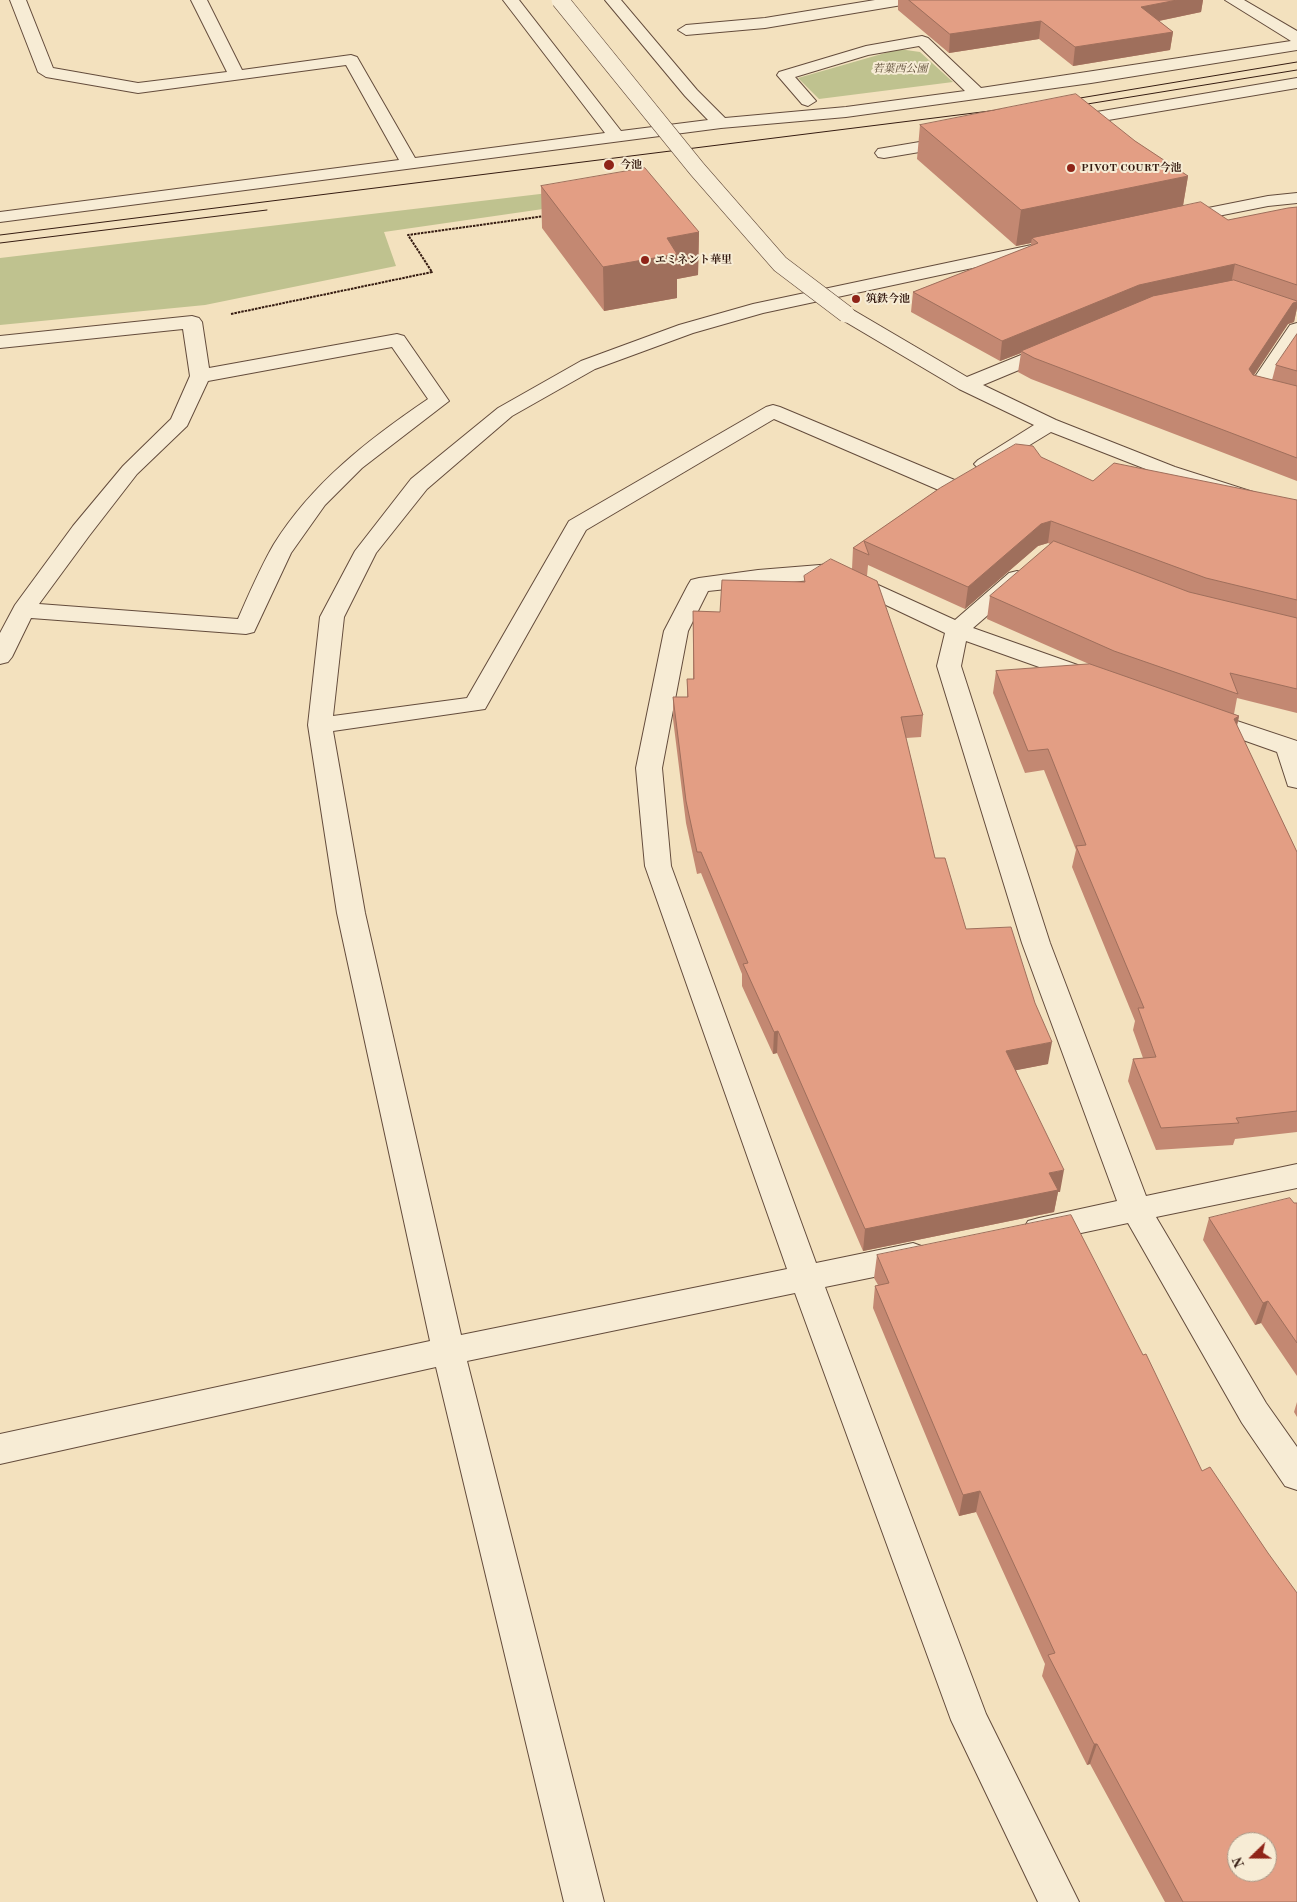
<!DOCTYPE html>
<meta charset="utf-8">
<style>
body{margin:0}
#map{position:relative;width:1297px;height:1902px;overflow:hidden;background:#f3e1be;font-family:"Old Standard TT",serif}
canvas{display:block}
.north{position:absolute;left:1227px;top:1832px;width:50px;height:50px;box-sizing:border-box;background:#f7ecd5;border:1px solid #a99887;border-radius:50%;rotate:248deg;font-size:14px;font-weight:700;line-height:20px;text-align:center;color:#351b11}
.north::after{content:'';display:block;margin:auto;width:18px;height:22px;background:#8f2418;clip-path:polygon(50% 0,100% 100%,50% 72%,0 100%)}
</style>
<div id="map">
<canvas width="1297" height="1902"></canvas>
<div class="north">N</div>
</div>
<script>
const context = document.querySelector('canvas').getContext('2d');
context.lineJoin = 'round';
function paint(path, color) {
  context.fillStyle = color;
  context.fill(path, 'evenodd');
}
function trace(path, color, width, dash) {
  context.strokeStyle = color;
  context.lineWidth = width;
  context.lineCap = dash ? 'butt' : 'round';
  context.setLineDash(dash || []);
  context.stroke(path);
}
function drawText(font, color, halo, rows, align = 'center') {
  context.font = font + ' "Old Standard TT","Noto Serif JP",serif';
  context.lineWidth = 4;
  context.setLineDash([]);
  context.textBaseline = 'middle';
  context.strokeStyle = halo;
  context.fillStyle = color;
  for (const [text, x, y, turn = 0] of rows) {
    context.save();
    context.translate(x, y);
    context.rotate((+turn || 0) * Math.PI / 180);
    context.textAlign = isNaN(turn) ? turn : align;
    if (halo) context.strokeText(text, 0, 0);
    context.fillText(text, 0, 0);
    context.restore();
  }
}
const green = new Path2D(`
 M899,49L920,52L953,82L819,99L798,78Z
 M616,185L626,197L384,232L396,266L205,305L0,325V258Z`);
const path = new Path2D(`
 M231,314L432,272L408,235L545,216`);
const minor = new Path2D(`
 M10,0H26L53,68L138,83L227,72L191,0H207L242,70L351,55L357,57L415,158L605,133L503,0H519L621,131L708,120L685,96L605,0H621L697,90L725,118L846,107L965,91L919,46L868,55L795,77L816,101L808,106L802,104L777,75L779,72L866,46L922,36L928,38L981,88L1291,41L1225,0H1244L1297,31V50L1091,83L846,117L721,128L0,222V212L399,160L346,65L138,93L46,77L38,72Z
 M875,0H910L902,5L765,28L686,35L678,30L686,25L765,18Z
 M1297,78V88L1067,127L1061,126L1059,122L1061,118L1067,117Z
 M955,136L961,137L963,141L961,145L884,158L878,157L875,153L878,149L884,148Z
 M1297,193V203L1268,206L1178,224L1172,223L1169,219L1172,215L1178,214L1268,196Z
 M1041,243L1047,244L1050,248L1047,252L763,313L693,333L595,369L512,416L427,489L376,553L344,617L333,716L467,698L569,521L766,407L773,405L780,407L957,481L960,486L957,491L949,492L941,491L774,419L586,530L485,709L333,731L365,913L461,1335L787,1269L645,866L636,768L664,631L688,585L691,580L699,578L758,570L832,564L955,620L1009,573L1017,571L1025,573L1028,578L1025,583L973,628L1103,674L1107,679L1103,684L1095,686L1087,684L966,641L961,666L1050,943L1146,1196L1297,1164V1188L1156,1217L1266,1403L1297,1447V1490L1285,1486L1242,1423L1128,1223L1039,1242L1028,1239L1023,1230L1028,1221L1039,1218L1117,1201L1022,943L937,666L945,633L829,578L708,591L688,631L662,768L671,866L816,1263L913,1243L924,1247L929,1256L924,1265L913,1269L825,1287L986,1714L1079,1902H1038L951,1720L795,1293L467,1361L604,1902H564L436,1367L0,1464V1434L430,1341L337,913L308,725L320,617L355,551L411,479L498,408L581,361L679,325L753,304Z
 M846,308L853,310L967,377L1048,344H1062L1065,348L1062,352L983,385L1056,420L1175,467L1297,506V520L1161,475L1051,432L992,468L985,470L978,468L974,464L978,460L1034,425L959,389L839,318L836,314L839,310Z
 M192,316L199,318L202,322L209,368L397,334L404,336L449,401L362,468L325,505L291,553L254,632L246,634L31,618L12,657L8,662L0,664V633L15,605L73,526L123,466L171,419L190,376L183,329L0,348V336ZM392,347L428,399C369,439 312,483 274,544C260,568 249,594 238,619L39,604L89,536L137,474L187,426L208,381Z
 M1297,323V344L1268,387L1297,395V407L1249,394L1246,390L1290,325Z
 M1204,710L1297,741V788L1288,786L1277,752L1195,723L1192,718L1195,713Z`);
const tram = new Path2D(`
 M1068,100L1297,62
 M1075,106L1297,70
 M0,235L1006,109
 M0,243L267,210`);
const minorBridge = new Path2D(`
 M560,0L697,169L780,264L846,314`);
const wall = new Path2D(`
 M898,0H1203L1201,12L1159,21L1173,32L1170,50L1073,66L1039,39L949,53L898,10Z
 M920,125L1135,141L1188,176L1183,206L1228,220L1297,207V308L1294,322L1288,324L1254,375L1272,380L1276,365L1297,334V481L1031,379L1018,372L1021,353L1000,361L911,312L913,292L1031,246V243L1016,246L917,159Z
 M541,186L699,232L698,275L677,279V298L604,311L542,228Z
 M1041,457L1093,481L1297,500V713L1237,698L1234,714L1239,716L1237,726L1297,852V1132L1235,1139L1233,1145L1156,1150L1128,1081L1133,1059L1143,1058L1133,1030L1135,1021L1072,867L1076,850L1044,770L1025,773L993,693L996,671L1089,664L987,619L990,596L1050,544L1048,543L1038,546L965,609L868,565L867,576L923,715L921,737L906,738L935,858L966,929L1048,1064L1016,1070L1060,1192H1058L1054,1212L863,1251L777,1053L773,1054L742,986V974L701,873L697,874L686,823L673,719V697H687V679H693V611L720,612L804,582V576L852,569L853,548L940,488Z
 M1297,1203V1376L1261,1323L1255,1325L1203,1240L1209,1218Z
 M877,1255L1297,1902H1165L1090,1764L1087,1765L1042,1676L1045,1664L976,1512L959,1516L873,1308L875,1286L878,1285L874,1278Z
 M1297,1402V1417L1294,1412Z`);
const shadedWall = new Path2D(`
 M1177,0H1203L1201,12L1139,25L1141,7Z
 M1041,21L1039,39L949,53L950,34Z
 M1173,32L1170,50L1073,66L1075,47Z
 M1188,176L1182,211L1032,238L1031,243L1016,246L1021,210Z
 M699,232L698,275L677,279V298L604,311L603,267L667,238Z
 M1235,264L1231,284L1021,351V353L1000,361L1002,341L1139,285Z
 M1297,302V308L1294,322L1288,324L1244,390L1249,369L1293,303Z
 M1051,521L1048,543L1038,546L965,609L968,587L1041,524Z
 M1239,716L1234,738V719Z
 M778,1031L777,1053L773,1054L774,1032Z
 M1052,1042L1048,1064L1002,1073L1006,1051Z
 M1064,1170L1060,1192H1058L1054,1212L863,1251L865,1229L1049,1173Z
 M1268,1301L1261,1323L1255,1325L1263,1303Z
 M980,1491L976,1512L959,1516L963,1495Z
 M1094,1744H1097L1090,1764L1087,1765Z`);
const building = new Path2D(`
 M909,0H1177L1141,7L1173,32L1075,47L1041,21L950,34Z
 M1076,94L1135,141L1188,176L1021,210L920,125Z
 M645,168L699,232L667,238L677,254L603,267L541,186Z
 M1201,202L1228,220L1288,208L1297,207V285L1235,264L1139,285L1002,341L913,292L1038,243L1032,238Z
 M1234,280L1297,301V302L1293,303L1249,369L1253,375L1297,386V458L1034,358L1021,351L1153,296Z
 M1297,334V371L1276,365Z
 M1016,444L1033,446L1041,457L1093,481L1114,463L1297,500V600L1206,578L1051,521L1041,524L968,587L864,541L869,555L853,548L940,488Z
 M1054,541L1189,592L1297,618V689L1230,673L1238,694L1114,651L990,596Z
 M831,559L877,581L923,715L901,717L935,858H945L966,929L1011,927L1035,1003L1052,1042L1006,1051L1064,1170L1049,1173L1058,1190L865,1229L778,1031L774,1032L743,964L748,963L701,852H697L686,801L673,697H688L687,679H694L693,611L720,612L722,580L805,582L804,576Z
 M1090,664L1239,716L1234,719L1297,852V1111L1236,1118L1239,1123L1161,1128L1133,1059L1156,1057L1138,1008H1144L1076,846L1086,845L1048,749L1028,751L996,671Z
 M1290,1198L1294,1203H1297V1343L1268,1301L1263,1303L1209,1218Z
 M1071,1215L1143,1355L1146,1354L1202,1471L1210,1467L1268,1553L1297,1593V1902H1183L1097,1744H1094L1048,1655L1055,1653L980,1491L963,1495L875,1286L889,1283L877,1255ZM1237,1842H1267V1872H1237Z`);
const markers = [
 [609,165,6,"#8f2418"],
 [1071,168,5,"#8f2418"],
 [645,260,5,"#8f2418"],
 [856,299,5,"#8f2418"]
];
const farParknames = [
 ["若葉西公園",900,69]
];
const farPoinames = [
 ["今池",620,165],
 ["PIVOT COURT今池",1081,168],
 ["エミネント華里",655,260],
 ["筑鉄今池",866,299]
];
paint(green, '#bfc28f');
trace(minor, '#644c3c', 2);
trace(path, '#351b11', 2, [2.5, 1]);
paint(minor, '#f7ecd5');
trace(tram, '#351b11', 1);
trace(minorBridge, '#644c3c', 18, []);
trace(minorBridge, '#f7ecd5', 17);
paint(wall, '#c38872');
paint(shadedWall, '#9f6f5c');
paint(building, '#e39e84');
trace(building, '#9f6f5c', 1);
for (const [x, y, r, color] of markers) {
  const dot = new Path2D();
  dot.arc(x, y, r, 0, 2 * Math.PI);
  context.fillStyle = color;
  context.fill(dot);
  trace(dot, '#f7ecd5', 2);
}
drawText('italic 11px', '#5e4d37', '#f7ecd5', farParknames);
drawText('bold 11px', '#351b11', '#f7ecd5', farPoinames, 'left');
</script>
